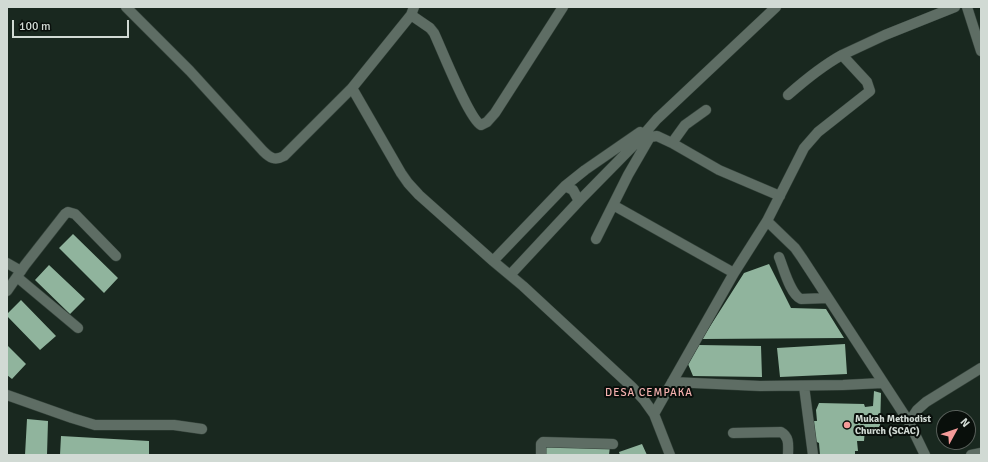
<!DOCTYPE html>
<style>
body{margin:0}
#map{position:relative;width:988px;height:462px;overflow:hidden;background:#19281f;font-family:Signika,sans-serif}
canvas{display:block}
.frame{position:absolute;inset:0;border:8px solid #d1dad4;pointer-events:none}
.north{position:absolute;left:936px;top:410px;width:40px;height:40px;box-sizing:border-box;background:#090f0b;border:1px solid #59605b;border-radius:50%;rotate:50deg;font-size:11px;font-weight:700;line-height:16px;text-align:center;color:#d1dad4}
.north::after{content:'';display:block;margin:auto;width:14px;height:18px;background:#f59b99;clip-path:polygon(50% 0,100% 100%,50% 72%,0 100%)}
.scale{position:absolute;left:12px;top:20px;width:117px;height:18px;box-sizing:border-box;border:2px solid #d1dad4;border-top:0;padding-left:5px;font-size:12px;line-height:14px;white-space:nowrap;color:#d1dad4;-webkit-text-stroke:3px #090f0b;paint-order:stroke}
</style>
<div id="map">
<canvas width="988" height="462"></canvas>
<div class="frame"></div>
<div class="north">N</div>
<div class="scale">100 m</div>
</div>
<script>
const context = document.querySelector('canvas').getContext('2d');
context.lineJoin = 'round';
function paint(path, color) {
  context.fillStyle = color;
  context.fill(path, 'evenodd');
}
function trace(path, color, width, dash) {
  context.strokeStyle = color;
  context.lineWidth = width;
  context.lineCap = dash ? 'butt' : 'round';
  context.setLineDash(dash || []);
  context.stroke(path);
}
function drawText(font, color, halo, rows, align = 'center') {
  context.font = font + ' Signika,sans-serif';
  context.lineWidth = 4;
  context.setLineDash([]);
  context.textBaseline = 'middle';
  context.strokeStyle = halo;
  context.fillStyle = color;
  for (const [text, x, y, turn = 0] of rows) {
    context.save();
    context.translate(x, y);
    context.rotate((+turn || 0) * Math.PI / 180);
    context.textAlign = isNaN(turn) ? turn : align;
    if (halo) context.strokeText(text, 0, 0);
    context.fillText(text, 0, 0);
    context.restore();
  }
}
const building = new Path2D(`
 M73,234L118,278L104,293L59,248Z
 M769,264L791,308L826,309L844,338L702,339L744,273Z
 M49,265L85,299L70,314L35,280Z
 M21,300L56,336L40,350L7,316V314Z
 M845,344L847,374L780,377L777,348Z
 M7,345L26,364L12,379L7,375Z
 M699,345L761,346L762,377L693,376L688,364Z
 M874,391L881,393L880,428L865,429L864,441H857L858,451H855V455H820L819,443L815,441L813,434L814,421H817L816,410L819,403L864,404L865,407L873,406Z
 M27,419L48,421L47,455H25Z
 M61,436L149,441V455H60Z
 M543,442L610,446L609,455H543Z
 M642,444L647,455H620L619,452Z`);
const minor = new Path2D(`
 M126,7L190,71L263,151C270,158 275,161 284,156L352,88
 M414,7L411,15L352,88L401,173L408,183L419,195L493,261L523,286L632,387L644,400L654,414L734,273L767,221L804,148L818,132L870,91L867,82L842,55L885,35L955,7
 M967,7L981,51
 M411,15L430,28L434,33C442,50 469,119 481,125L487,122L495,113L563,7
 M788,95C805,80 822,66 842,55
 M706,110L685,125L672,143L719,170L780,196
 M565,186L573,190L579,201
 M613,205L734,273
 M767,221L795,248L802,258L909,422L925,455
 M596,239L628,175L650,137L657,136L672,143
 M779,257C784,269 790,294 801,299L828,298
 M493,261L565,186L585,170L640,132
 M7,263L21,271
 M510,275L579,201L638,141L657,119L776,7
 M17,277L78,328
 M7,291L25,265L65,214L68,212L75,214L116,256
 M672,382L760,386L843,385L882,383
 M804,386L813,455
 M7,395L72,418L95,425H174L202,429
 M654,414L670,455
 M909,422L917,410L926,402L981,368
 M733,433L781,432C790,437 788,446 788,455
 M541,455V444L543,442L613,444
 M971,455L981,453`);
const markers = [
 [847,425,4,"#f59b99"]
];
const poiNames = [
 ["Mukah Methodist",855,419],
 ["Church (SCAC)",855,431]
];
const neighbourhoodNames = [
 ["DESA CEMPAKA",649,393]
];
paint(building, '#90b49d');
trace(minor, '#36443c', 11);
trace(minor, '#5e6d64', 10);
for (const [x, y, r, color] of markers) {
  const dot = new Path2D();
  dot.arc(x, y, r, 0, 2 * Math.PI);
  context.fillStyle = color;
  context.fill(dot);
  trace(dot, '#090f0b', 1.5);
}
drawText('bold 10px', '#d1dad4', '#090f0b', poiNames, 'left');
context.letterSpacing = '1px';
drawText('11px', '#f5b1af', '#090f0b', neighbourhoodNames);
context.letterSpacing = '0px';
</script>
